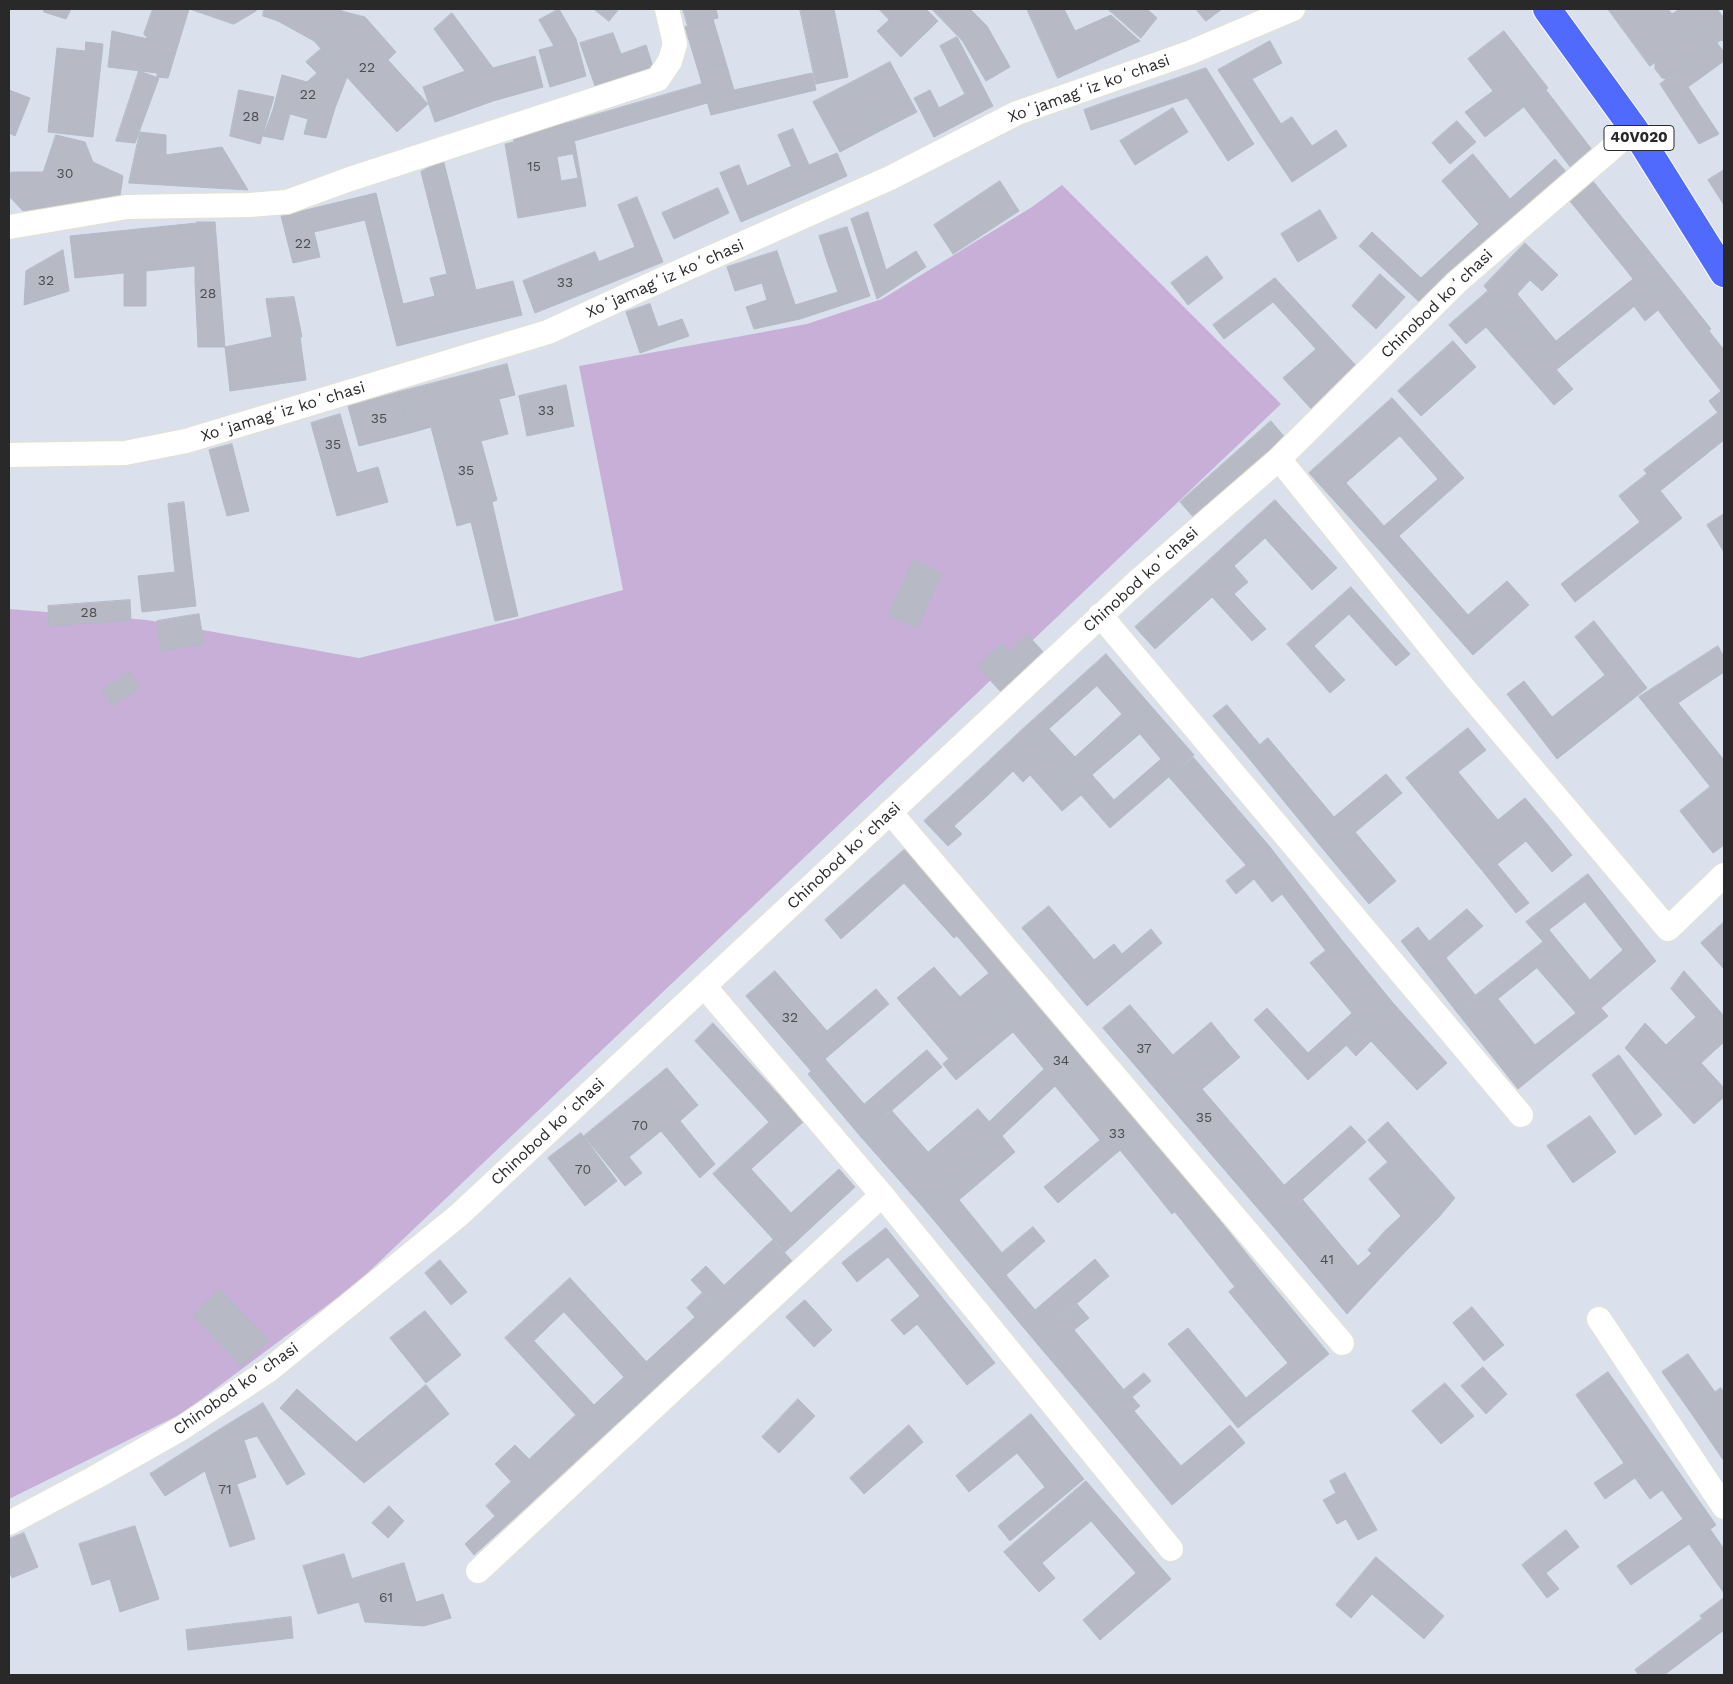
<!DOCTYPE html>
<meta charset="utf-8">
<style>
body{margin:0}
#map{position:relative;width:1733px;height:1684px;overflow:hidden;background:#dae1ed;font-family:"Work Sans",sans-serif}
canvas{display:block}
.frame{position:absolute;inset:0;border:10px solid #292929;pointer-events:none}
</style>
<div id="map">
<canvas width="1733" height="1684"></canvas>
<div class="frame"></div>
</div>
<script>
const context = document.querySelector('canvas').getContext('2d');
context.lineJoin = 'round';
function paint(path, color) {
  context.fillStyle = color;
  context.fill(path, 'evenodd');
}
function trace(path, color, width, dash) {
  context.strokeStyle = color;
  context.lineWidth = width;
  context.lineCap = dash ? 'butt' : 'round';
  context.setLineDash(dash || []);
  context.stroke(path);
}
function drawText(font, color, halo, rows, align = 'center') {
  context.font = font + ' "Work Sans",sans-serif';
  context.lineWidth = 4;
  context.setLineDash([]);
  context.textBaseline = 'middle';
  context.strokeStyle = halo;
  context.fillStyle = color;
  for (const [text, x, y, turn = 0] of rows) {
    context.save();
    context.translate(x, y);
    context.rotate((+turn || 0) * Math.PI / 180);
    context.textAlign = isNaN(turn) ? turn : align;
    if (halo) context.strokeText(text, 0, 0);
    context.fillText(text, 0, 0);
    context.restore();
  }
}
const cemetery = new Path2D(`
 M1062,185L1281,404L357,1283L183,1413L9,1499V609L147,620L359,658L517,619L623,590L579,366L807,324L882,299L1032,207Z`);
const building = new Path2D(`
 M44,9H71L66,19L44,12Z
 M153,9H189L168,78L157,77V73L108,67L112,31L148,39L144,34Z
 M190,9H257L256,11L234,24Z
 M264,9H280L278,21L263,16Z
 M280,9H337L345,12L314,41L278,21Z
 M559,9L576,39L586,76L550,87L539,50L554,46L539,20Z
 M594,9H619L609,21Z
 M683,9H716L718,18L688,26Z
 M800,9H834L848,77L816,84Z
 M879,9H926L938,21L901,57L877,31L889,20Z
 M932,9H970L987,26L962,40Z
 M1027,9H1064L1075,31L1111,15L1140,41L1058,78Z
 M1108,9H1147L1157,18L1141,38Z
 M1196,9H1222L1206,21Z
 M1608,9H1668L1672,14L1680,9H1717L1724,18V39L1722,41L1708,23L1650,66Z
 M345,12L365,17L396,52L388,60L428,104L397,132L314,41Z
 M452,13L493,68L535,56L543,87L493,101L435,122L423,87L465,71L434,29Z
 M713,19L726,63L698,70L685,27Z
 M1708,23L1721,40L1668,79L1662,78L1655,69V62Z
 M987,26L1010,67L986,81L962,40Z
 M1504,31L1548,88L1485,137L1465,112L1493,91L1468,59Z
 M613,33L621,54L646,45L653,67L595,86L580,43Z
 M957,37L993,106L934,137L914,98L930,90L939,108L965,94L940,46Z
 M1270,41L1282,63L1252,79L1281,124L1262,137L1218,70Z
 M86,42L103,44L93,137L48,132L57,48L85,51Z
 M1717,43L1724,52V61L1688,87L1719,134L1699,144L1660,84Z
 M321,49L347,77L335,108L326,138L304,134L308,119L290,114L283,140L263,136L273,110L282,75L307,82L317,73L306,62Z
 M890,62L917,112L880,131L854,81Z
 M726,63L734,90L812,73L816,90L711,115L698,70Z
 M1206,68L1254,144L1228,161L1175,79Z
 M139,71L159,78L135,143L116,141Z
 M1175,79L1187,98L1113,123L1106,102Z
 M854,81L880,131L840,152L813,102Z
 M702,84L707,103L574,141L571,122Z
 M9,90L30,98L15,136L9,133Z
 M239,90L274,97L260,144L230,136Z
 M1546,90L1593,151L1571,168L1524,107Z
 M1106,102L1113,123L1091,130L1084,110Z
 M1173,108L1188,132L1135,165L1120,141Z
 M1292,117L1312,146L1336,130L1347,146L1292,182L1262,137Z
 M1457,121L1476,142L1450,164L1432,143Z
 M571,122L586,206L518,218L505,144L514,142L512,132ZM573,154L578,178L561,181L557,157Z
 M793,129L809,165L837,153L847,176L804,195L778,135Z
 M140,132L166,135V155L222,147L248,190L129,183Z
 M56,135L85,142L93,162L123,176L119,203L92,201L23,211L9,196V183L11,172H43Z
 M1473,154L1510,199L1555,159L1568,174L1510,227L1459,166Z
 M443,159L476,290L513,281L522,315L397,346L365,220L314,232L320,257L293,263L281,216L376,193L403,304L435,296L430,278L447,274L421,172Z
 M739,165L747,186L792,166L804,195L741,222L720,173Z
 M1459,166L1510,227L1426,308L1359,246L1372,232L1421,278L1479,224L1442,181Z
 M1724,170V205L1708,180Z
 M1592,180L1649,251L1626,270L1569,200Z
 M1000,181L1019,211L953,254L934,225Z
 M718,188L729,213L674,239L662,213Z
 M637,197L663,262L608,284L598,262L635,247L618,205Z
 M1320,210L1337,238L1298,262L1281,234Z
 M868,212L886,270L916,251L926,267L877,299L851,219Z
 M197,222H215L225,347H198L195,282V266L146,271V306H124V273L75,278L70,236L197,223Z
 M847,227L855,251L827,261L819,236Z
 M1525,243L1558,275L1542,291L1530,280L1517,294L1556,341L1633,279L1626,270L1649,251L1670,277L1556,370L1484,286Z
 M63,250L69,291L24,305L26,271Z
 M777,251L800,319L754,329L746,307L767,300L762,283L735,291L727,267Z
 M855,251L870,296L800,319L795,305L838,292L827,261Z
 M595,252L608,284L535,313L523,281Z
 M1207,256L1223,278L1188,305L1171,283Z
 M1380,274L1405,297L1376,329L1352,306Z
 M1670,277L1711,329L1687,348L1658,310L1645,321L1634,306Z
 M1275,278L1360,370L1314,412L1283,378L1316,349L1273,302L1224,339L1213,325Z
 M1488,291L1573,389L1554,405L1486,327L1466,344L1449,325Z
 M294,297L302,337H300L306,380L230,391L225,347L272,337L266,299Z
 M650,304L658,327L682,319L689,336L640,353L626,312Z
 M1709,331L1724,350V408L1718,413L1709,401L1721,391L1687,348Z
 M1453,341L1476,367L1421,416L1398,391Z
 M507,364L515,395L499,399L508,434L481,441L497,500L492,502L518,616L495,621L471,522L457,526L431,427L410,433L399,392Z
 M566,385L574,426L527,436L519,396Z
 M399,392L410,433L359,446L348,406Z
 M1392,398L1464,478L1381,552L1309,473ZM1400,436L1438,479L1384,526L1346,483Z
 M1724,408V440L1660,491L1644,470Z
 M340,414L357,473L378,467L388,502L337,516L311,423Z
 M1271,421L1287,440L1196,520L1180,502Z
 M232,444L249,511L227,516L209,450Z
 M1647,474L1682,518L1575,602L1561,584L1640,522L1619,496Z
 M1275,500L1337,568L1312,590L1265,538L1234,566L1248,582L1234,594L1206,563Z
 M184,502L196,606L142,612L138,576L175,572L168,504Z
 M1724,514V552L1707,525Z
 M1399,536L1468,615L1507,581L1529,605L1473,655L1381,552Z
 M914,560L942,573L917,628L888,615Z
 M1206,563L1266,629L1252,641L1212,597L1155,649L1135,627Z
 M1351,587L1410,654L1396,666L1349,614L1314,646L1345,680L1330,693L1287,644Z
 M130,600L131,620L49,626L48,606Z
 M199,614L204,644L161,651L157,621Z
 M1594,621L1647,688L1557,759L1507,694L1524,681L1552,717L1605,675L1575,637Z
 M1027,634L1044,653L1001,692L977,666L1002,643L1009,651Z
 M1718,646L1724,657V672L1678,703L1724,760V804L1639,697Z
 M1106,654L1151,706L1067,779L1023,729ZM1097,686L1122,714L1075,757L1049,729Z
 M130,672L140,688L112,706L102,690Z
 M1227,705L1260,745L1247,756L1213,716Z
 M1151,706L1194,755L1110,828L1067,779ZM1140,734L1161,759L1114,800L1092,775Z
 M1468,728L1486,750L1458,772L1498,820L1525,798L1547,824L1485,874L1406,778Z
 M1023,729L1081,795L1062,811L1030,775L1023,782L1013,771L987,796L971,778Z
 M1268,738L1334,817L1386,774L1402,793L1328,855L1247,756Z
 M1193,757L1270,847L1246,865L1169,777Z
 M971,778L987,796L954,826L962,834L948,846L924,821Z
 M1710,787L1724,804V845L1713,853L1680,811Z
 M1547,824L1572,855L1552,872L1526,841Z
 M1355,832L1396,881L1369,904L1328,855Z
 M1270,847L1297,882L1272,902L1254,879L1236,894L1226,881Z
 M905,849L972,924L954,938L904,883L841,939L825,920Z
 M1497,864L1529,903L1516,913L1485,874Z
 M1588,874L1656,961L1601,1008L1526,922ZM1585,902L1623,950L1590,980L1549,930Z
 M1297,882L1341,939L1326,951L1282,894Z
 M1049,906L1094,960L1114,944L1122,954L1151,929L1162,943L1087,1006L1022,928Z
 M1467,909L1483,926L1427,974L1401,941L1418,927L1429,941Z
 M1724,922V969L1701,943Z
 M972,924L1029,990L949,1059L897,998L934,967L960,997L989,973L957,936Z
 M1341,939L1393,1003L1308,1080L1254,1020L1267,1008L1308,1053L1352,1013L1310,963Z
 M1543,942L1608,1016L1518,1089L1456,1011ZM1537,968L1576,1013L1535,1045L1498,999Z
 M1446,958L1476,996L1456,1011L1427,974Z
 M775,971L827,1031L876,989L889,1004L811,1071L746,996Z
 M1684,971L1724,1016V1042L1667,1094L1625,1048L1645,1023L1666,1045L1696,1017L1671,989Z
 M1029,990L1087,1058L1055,1086L1002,1136L989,1122L1044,1069L1013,1032L956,1080L943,1064Z
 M1393,1003L1447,1063L1417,1090L1371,1041L1356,1056L1346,1045Z
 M1130,1005L1173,1055L1211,1022L1228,1043L1163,1098L1103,1028Z
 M713,1023L788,1105L769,1122L695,1041Z
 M1228,1043L1240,1057L1202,1089L1244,1138L1217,1161L1163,1098Z
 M927,1050L942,1067L861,1137L808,1074L825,1059L864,1104Z
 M1619,1055L1662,1115L1635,1135L1592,1075Z
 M1087,1058L1146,1128L1058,1203L1044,1187L1100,1140L1055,1086Z
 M1701,1063L1724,1088V1097L1694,1124L1667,1094Z
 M667,1068L698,1105L680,1121L715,1164L700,1178L661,1131L629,1157L642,1173L625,1186L584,1136Z
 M788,1105L803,1122L751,1169L791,1213L839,1169L855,1187L785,1252L713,1174Z
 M978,1109L1002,1136L922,1206L861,1137L891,1110L928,1152Z
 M1590,1116L1616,1152L1573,1183L1547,1146Z
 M1388,1122L1455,1198L1438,1218L1368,1140Z
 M1351,1126L1366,1142L1273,1226L1217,1161L1244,1138L1284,1185Z
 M1146,1128L1198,1193L1172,1214L1120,1150Z
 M581,1133L617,1181L585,1206L548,1158Z
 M1002,1136L1015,1152L959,1200L1002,1253L978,1273L922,1206Z
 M1388,1162L1438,1218L1408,1249L1387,1229L1401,1216L1369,1179Z
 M1198,1193L1258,1268L1235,1287L1175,1212Z
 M1302,1199L1358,1266L1371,1254L1388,1270L1347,1314L1273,1226Z
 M1033,1227L1045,1241L1006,1275L1035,1310L1095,1259L1109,1276L1034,1340L978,1273Z
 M886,1228L945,1301L904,1335L891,1320L920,1296L888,1257L857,1282L842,1263Z
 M1387,1229L1408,1249L1388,1270L1368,1250Z
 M773,1240L793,1262L729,1321L691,1280L706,1266L724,1285Z
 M440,1260L467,1292L451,1305L425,1273Z
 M1258,1268L1329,1354L1238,1428L1168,1344L1188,1328L1246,1398L1288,1363L1229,1292Z
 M570,1278L664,1381L599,1440L505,1338ZM564,1312L624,1377L594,1405L534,1341Z
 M219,1289L269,1340L242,1366L193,1316Z
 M703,1292L729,1321L664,1381L646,1362L695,1317L687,1308Z
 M805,1300L832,1330L814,1347L786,1317Z
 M945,1301L995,1363L967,1385L917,1324Z
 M1077,1304L1089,1318L1074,1330L1124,1390L1096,1413L1034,1340Z
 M1472,1307L1504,1345L1484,1361L1453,1323Z
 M425,1311L461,1355L426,1383L390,1338Z
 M1688,1354L1715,1392L1689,1410L1662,1372Z
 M1483,1367L1507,1394L1486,1414L1461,1386Z
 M1608,1372L1667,1455L1605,1499L1594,1483L1624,1463L1576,1395Z
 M1144,1373L1151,1381L1132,1397L1140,1406L1134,1411L1181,1466L1230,1425L1245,1443L1172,1505L1096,1413Z
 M1445,1383L1474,1416L1441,1444L1412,1411Z
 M426,1385L449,1414L364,1483L280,1408L297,1389L356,1442Z
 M1721,1388L1724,1393V1461L1689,1410Z
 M798,1399L815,1416L779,1453L762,1437Z
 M263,1403L305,1474L287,1485L257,1436L244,1440L256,1477L237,1484L219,1430Z
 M1031,1414L1084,1479L1010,1541L998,1526L1045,1487L1017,1453L969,1492L956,1476Z
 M576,1415L599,1440L531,1503L495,1464L515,1445L529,1459Z
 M909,1425L923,1442L864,1494L850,1478Z
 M219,1430L255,1539L230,1547L205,1471L165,1496L150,1474Z
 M1667,1455L1716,1525L1631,1585L1617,1566L1683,1519L1662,1490L1650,1499L1635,1478Z
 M1345,1473L1377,1530L1358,1540L1346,1519L1337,1524L1323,1500L1336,1493L1330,1481Z
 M1086,1481L1171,1579L1100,1640L1083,1620L1136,1573L1091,1521L1042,1563L1055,1578L1039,1592L1004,1552Z
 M511,1482L531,1503L474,1555L465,1544L495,1516L486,1506Z
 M389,1506L404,1521L388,1538L372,1523Z
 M135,1526L159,1599L120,1612L110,1579L92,1585L79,1544Z
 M1710,1529L1724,1549V1593L1689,1544Z
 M1566,1530L1579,1547L1546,1573L1559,1589L1547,1598L1522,1565Z
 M24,1533L38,1567L12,1578L9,1570V1539Z
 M344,1554L359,1602L318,1614L303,1566Z
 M1376,1557L1444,1616L1424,1639L1372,1594L1351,1618L1336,1605Z
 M404,1563L416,1602L443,1594L451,1618L424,1626L365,1622L352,1579Z
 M1724,1598V1630L1716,1636L1700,1616Z
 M291,1617L293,1638L188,1650L186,1630Z
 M1702,1619L1716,1636L1664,1675H1639L1635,1670Z`);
const minor = new Path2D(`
 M9,227L127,207L249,205L287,202L350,179L658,79L670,61L675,44L667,9
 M9,455L125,453L186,441L548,332L663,279L890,178L1017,113L1189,53L1293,9
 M1279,459L1458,681L1668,929L1724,875
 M1100,615L1521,1115
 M890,812L1342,1343
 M704,986L882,1195L1171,1549
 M1599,1319L1724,1507
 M9,1523L94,1478L182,1428L269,1370L459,1215L1139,580L1279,459L1457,282L1634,129
 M478,1571L882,1195`);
const primary = new Path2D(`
 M1547,9L1634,129L1724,273`);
const numberNames = [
 ["22",367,68],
 ["22",308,95],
 ["28",251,117],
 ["15",534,167],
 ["30",65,174],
 ["22",303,244],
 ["32",46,281],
 ["33",565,283],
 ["28",208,294],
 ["33",546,411],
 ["35",379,419],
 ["35",333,445],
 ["35",466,471],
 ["28",89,613],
 ["32",790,1018],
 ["37",1144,1049],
 ["34",1061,1061],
 ["35",1204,1118],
 ["70",640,1126],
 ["33",1117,1134],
 ["70",583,1170],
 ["41",1327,1260],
 ["71",225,1490],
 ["61",386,1598]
];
const shields = [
 [1639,138,70]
];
const shieldNames = [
 ["40V020",1639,138]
];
const streetNames = [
 ["Xoʻjamagʻiz koʻchasi",1089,89,-20],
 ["Xoʻjamagʻiz koʻchasi",665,279,-24],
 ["Chinobod koʻchasi",1437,304,-44],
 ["Xoʻjamagʻiz koʻchasi",283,412,-17],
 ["Chinobod koʻchasi",1141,580,-42],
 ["Chinobod koʻchasi",844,856,-43],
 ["Chinobod koʻchasi",548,1132,-43],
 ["Chinobod koʻchasi",236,1389,-35]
];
paint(cemetery, '#c7afd8');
paint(building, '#b7bac4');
trace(building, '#b3b9c8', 1);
trace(minor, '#e4e1cf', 26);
trace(primary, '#fff', 30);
trace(minor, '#fff', 24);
trace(primary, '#4f6afd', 28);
drawText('14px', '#4c4d50', null, numberNames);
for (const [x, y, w] of shields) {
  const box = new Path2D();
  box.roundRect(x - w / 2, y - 12.5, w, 25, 4);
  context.fillStyle = '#fff';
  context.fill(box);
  trace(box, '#292929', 1);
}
drawText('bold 15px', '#292929', null, shieldNames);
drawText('16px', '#292929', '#fff', streetNames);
</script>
